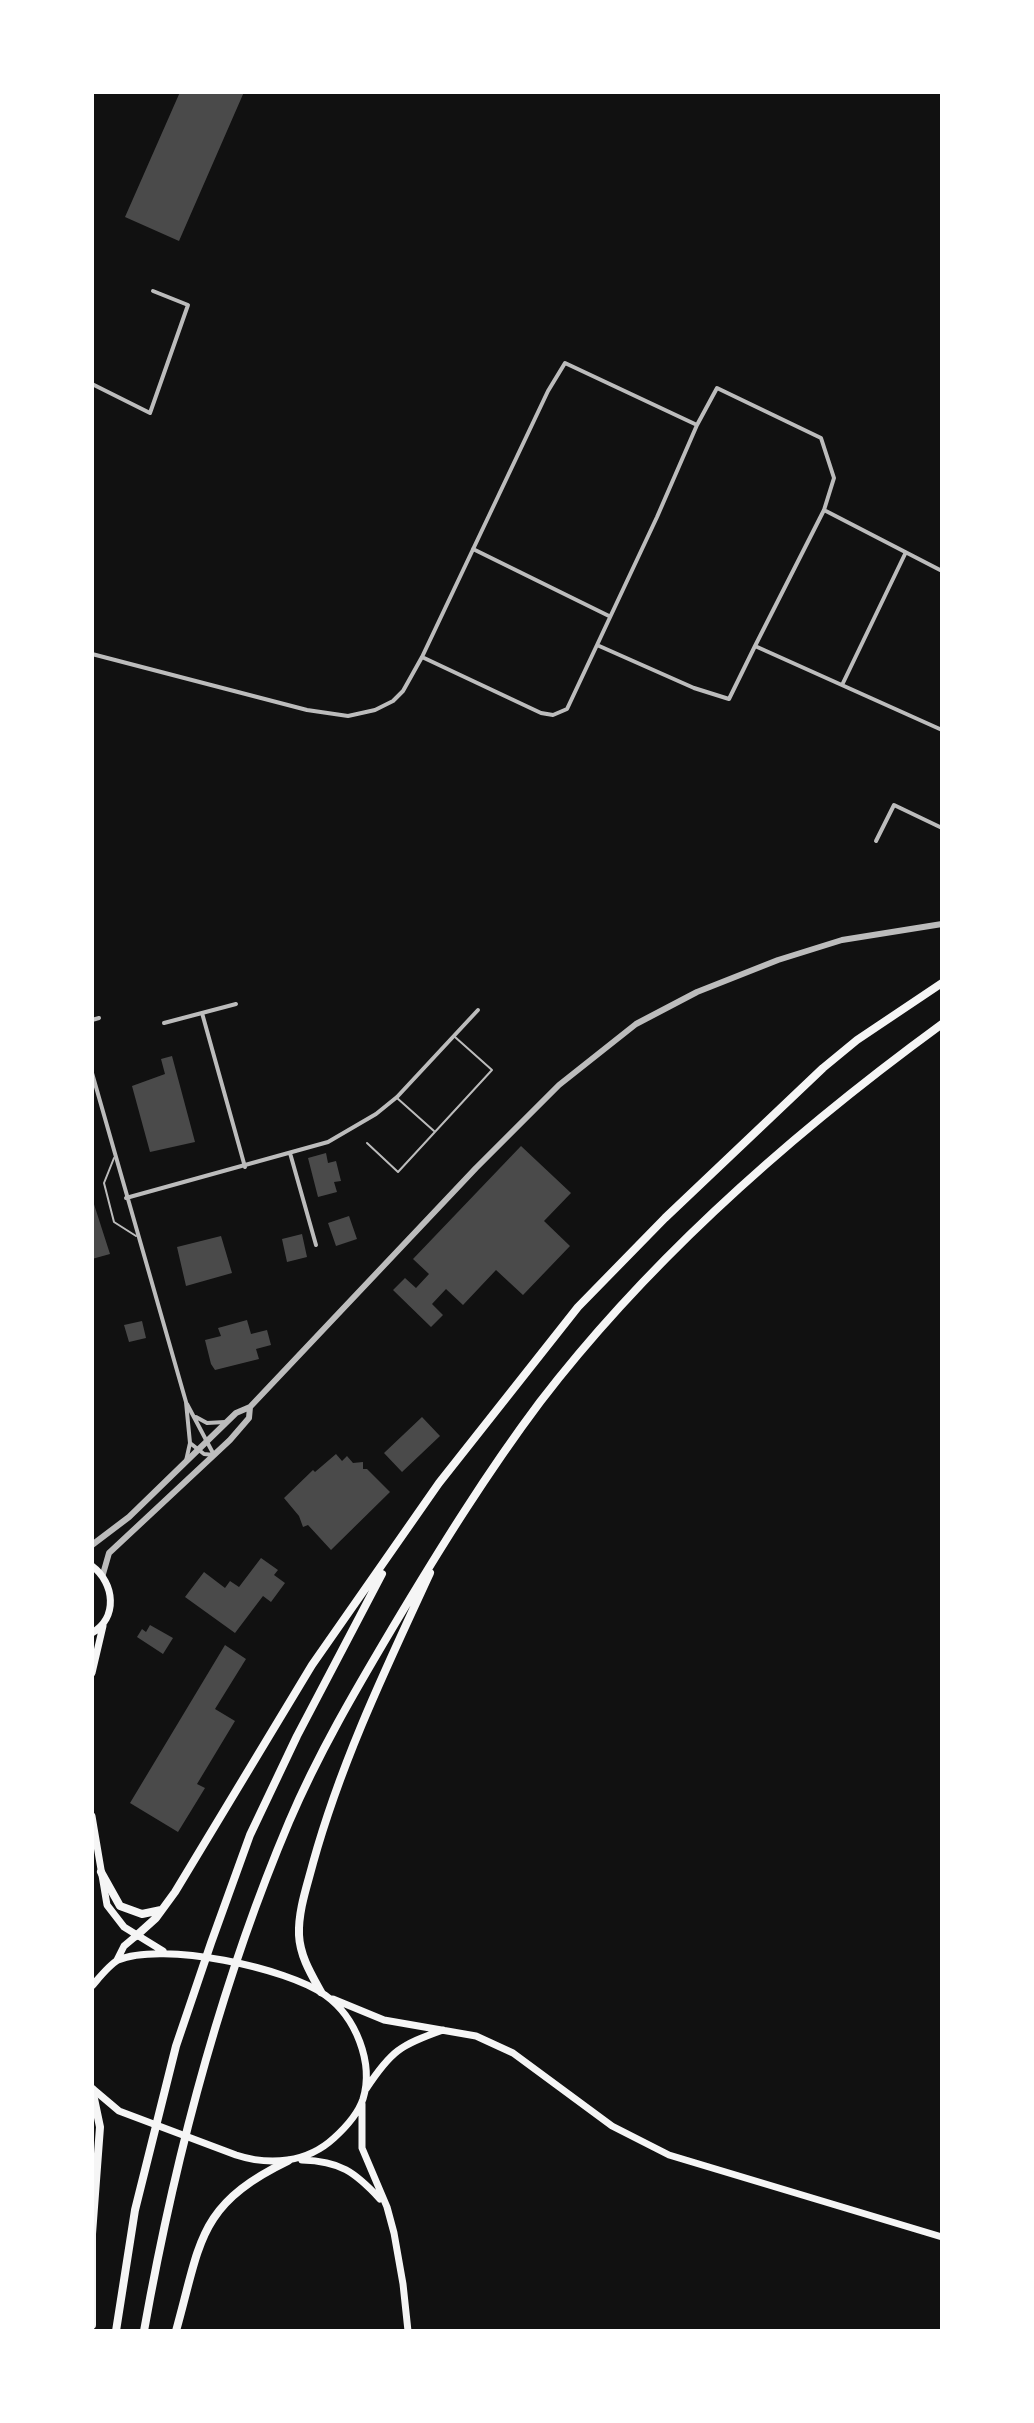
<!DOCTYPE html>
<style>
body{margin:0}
#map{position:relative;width:1034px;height:2423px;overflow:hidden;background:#111;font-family:Georgia,serif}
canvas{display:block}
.frame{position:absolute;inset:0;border:94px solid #fff;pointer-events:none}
</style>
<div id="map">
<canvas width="1034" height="2423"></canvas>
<div class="frame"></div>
</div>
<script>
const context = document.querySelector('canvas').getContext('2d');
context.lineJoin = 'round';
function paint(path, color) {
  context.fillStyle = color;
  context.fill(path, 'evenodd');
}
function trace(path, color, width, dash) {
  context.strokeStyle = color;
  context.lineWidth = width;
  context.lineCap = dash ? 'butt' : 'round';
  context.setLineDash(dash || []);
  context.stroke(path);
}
const building = new Path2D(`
 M180,92H244L179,241L125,217Z
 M172,1056L195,1142L150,1152L132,1086L165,1074L161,1059Z
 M521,1146L571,1193L544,1221L570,1246L523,1295L496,1270L463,1305L446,1289L432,1304L443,1315L431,1327L393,1290L405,1278L416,1288L429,1274L413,1259Z
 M326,1153L328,1163L336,1161L341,1181L334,1182L337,1192L318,1197L308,1158Z
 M92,1198L110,1254L92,1259Z
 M349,1216L357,1239L336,1246L328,1223Z
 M302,1234L307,1257L287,1262L282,1239Z
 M221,1236L232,1273L186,1286L177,1247Z
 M247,1320L251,1334L267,1330L271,1345L256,1349L259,1359L215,1370L211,1364L205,1340L221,1336L218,1328Z
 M142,1321L146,1338L129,1342L124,1325Z
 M422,1417L440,1436L402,1472L384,1453Z
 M336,1454L342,1461L347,1456L353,1463L363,1462V1469H367L390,1492L331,1550L308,1525L303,1527L299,1516L284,1498L313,1470L315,1472Z
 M261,1558L278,1570L274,1575L285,1583L271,1602L263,1596L235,1633L185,1597L204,1572L225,1588L230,1581L239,1587Z
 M150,1625L173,1638L163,1654L137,1637L142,1629L146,1632Z
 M225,1645L246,1659L215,1709L235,1721L197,1784L205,1788L178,1832L130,1803Z`);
const service = new Path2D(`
 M397,1098L434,1131
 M367,1143L398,1172L492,1070L455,1037
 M114,1158L104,1183L114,1222L136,1236`);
const minor = new Path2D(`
 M92,384L150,413L188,305L153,291
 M824,510L942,571
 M473,549L609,616
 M597,645L694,688L729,699L755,646L942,730
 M92,654L307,710L348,716L375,710L393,701L403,691L422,657L548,391L565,363L697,425L717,388L821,438L834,478L824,510L755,646
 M422,657L541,713L553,715L567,709L657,517L697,425
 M843,683L905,554
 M876,841L894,805L942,828
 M202,1013L245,1167
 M92,1020L99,1018
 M164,1023L236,1004
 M92,1073L186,1402L190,1443L186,1461
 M290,1153L316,1245
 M126,1198L328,1142L376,1114L397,1097L478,1010
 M187,1404L214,1455
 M196,1417L207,1423L225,1422
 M190,1443L204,1454L214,1455`);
const tertiary = new Path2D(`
 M92,1545L129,1517L236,1413L250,1407L476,1168L559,1085L636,1024L697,992L778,960L842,940L942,924
 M103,1574L109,1553L230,1440L249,1418L250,1407`);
const trunk = new Path2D(`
 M92,1566C115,1583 118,1618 92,1633
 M92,1673L103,1626
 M92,1816L107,1905L124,1927L163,1951
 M117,1960L124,1946L136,1936
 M92,1986C99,1978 109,1965 118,1960C162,1941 288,1968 325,1995C356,2017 374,2063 363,2099C358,2114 345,2128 334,2138C307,2163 270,2166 236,2155L119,2111L93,2089
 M333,1999L384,2020L476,2036L513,2053L612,2126L669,2155L942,2237
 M366,2089C391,2051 400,2045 443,2030
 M362,2104V2148L387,2207L394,2233L403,2284L408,2331
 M302,2160C340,2161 355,2172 380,2199`);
const motorway = new Path2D(`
 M101,1872L120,1906L142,1914L161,1910
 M136,1936L156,1918L175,1892L312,1665L439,1483L578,1307L665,1218L823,1068L857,1040L942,983
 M321,1992C311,1974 300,1956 299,1935C298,1911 307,1886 313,1863C341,1762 386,1668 430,1573
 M92,2089L100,2127L92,2234V2325
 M116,2331L135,2210L176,2046L211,1943L250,1835L297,1736L382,1574
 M144,2331C175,2157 220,1985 289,1822C318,1754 355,1691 393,1627C439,1550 486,1474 540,1402C652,1256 794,1132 942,1024
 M176,2331C201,2242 197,2205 288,2161`);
paint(building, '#4a4a4a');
trace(service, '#bcbcbc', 2);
trace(minor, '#bcbcbc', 4);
trace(tertiary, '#bcbcbc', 6);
trace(trunk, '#f5f5f5', 7);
trace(motorway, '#f5f5f5', 8);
</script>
